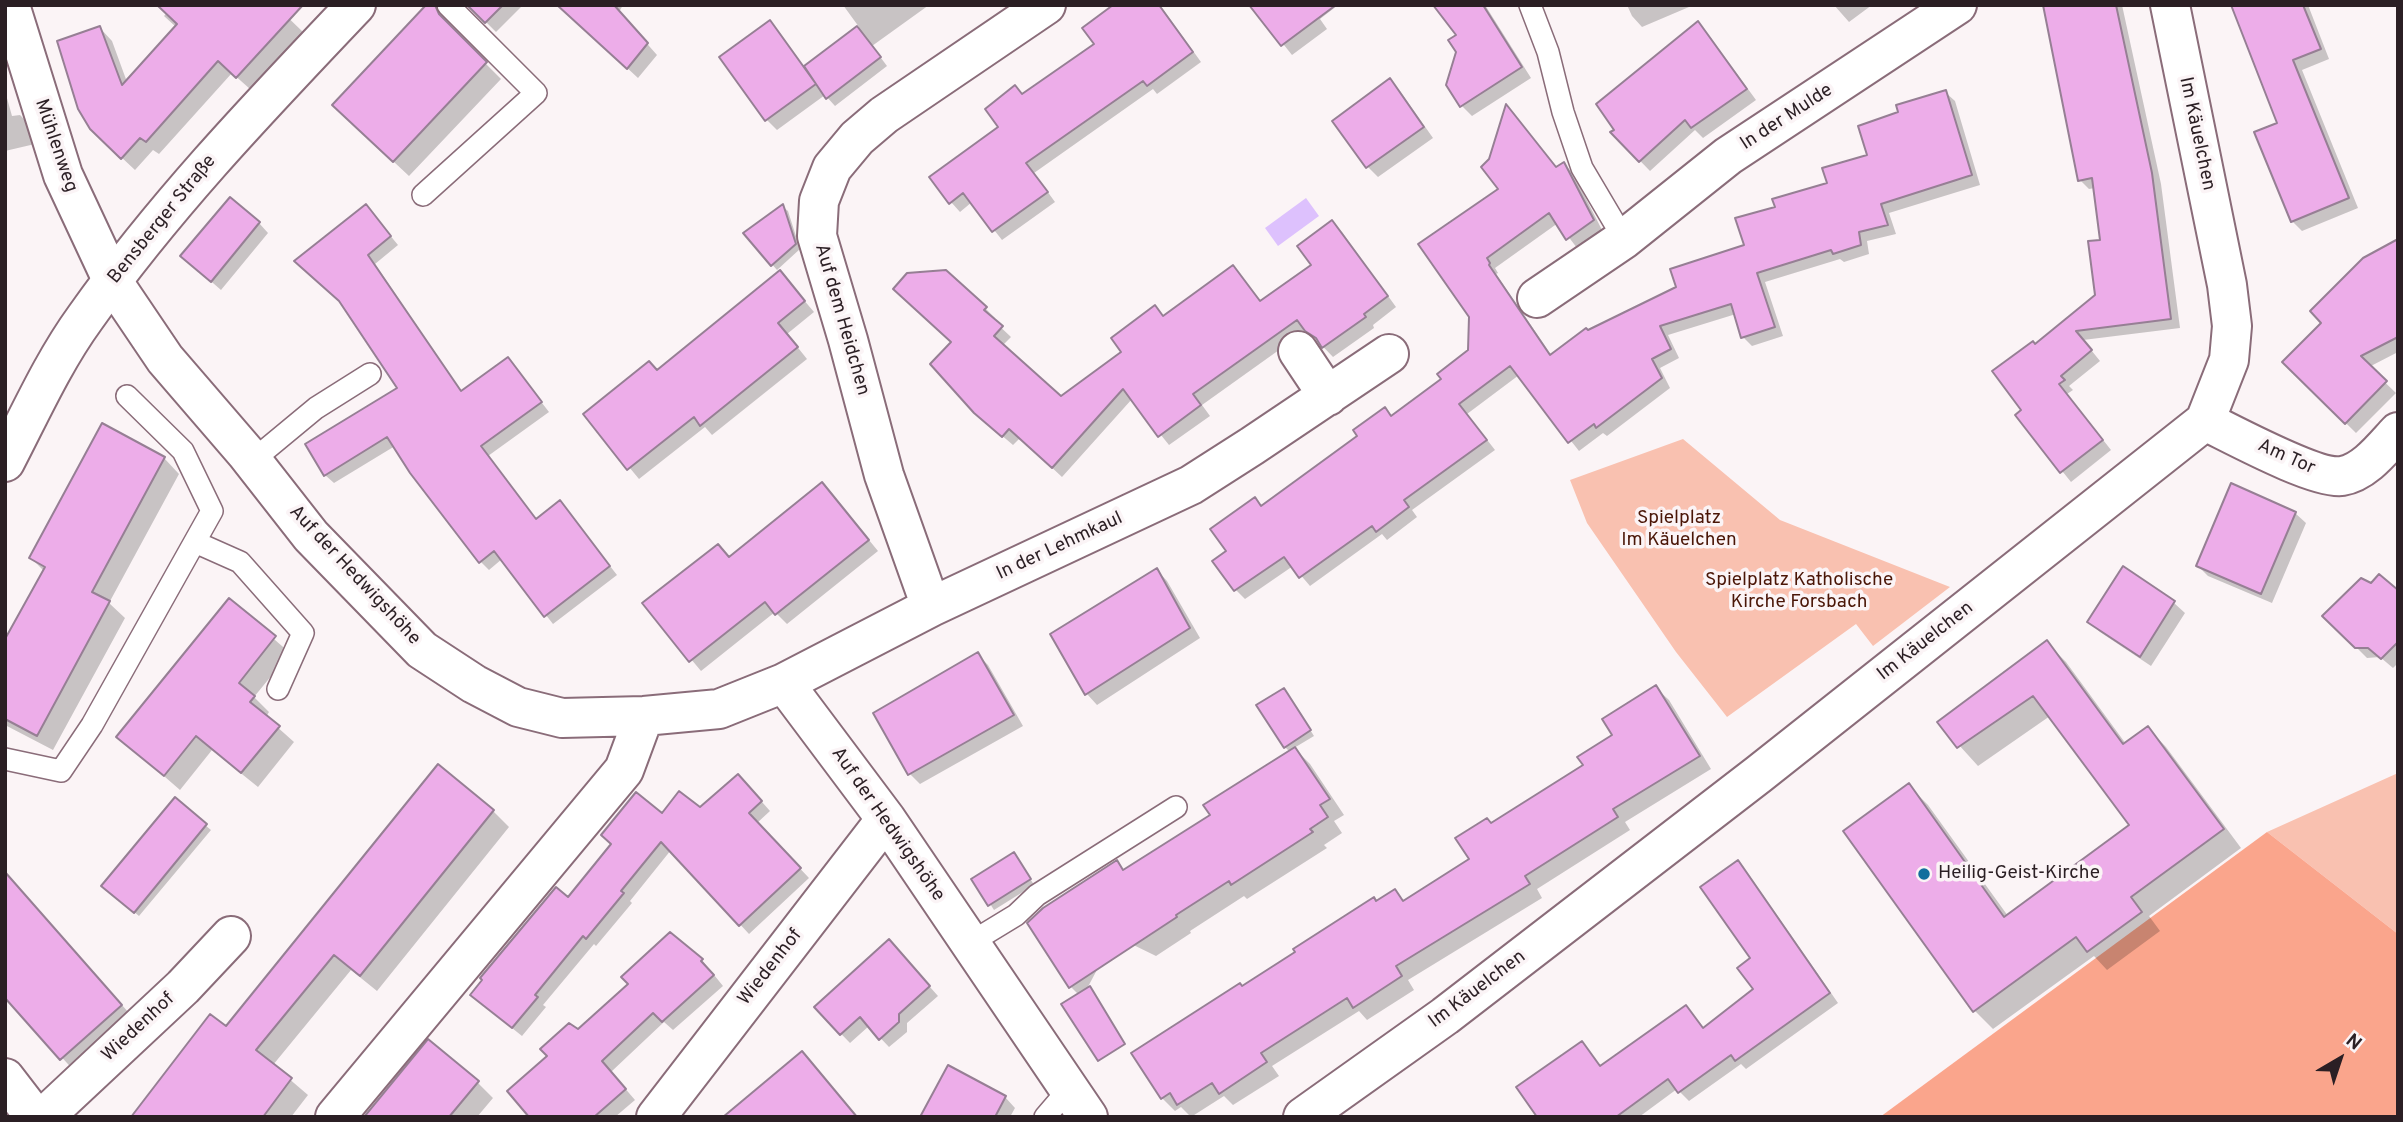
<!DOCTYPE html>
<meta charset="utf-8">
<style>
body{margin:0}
#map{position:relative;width:2403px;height:1122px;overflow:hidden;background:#fbf4f6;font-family:Overpass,sans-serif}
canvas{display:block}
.frame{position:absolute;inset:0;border:7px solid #2b1f24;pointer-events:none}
.north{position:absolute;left:2305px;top:1024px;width:70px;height:70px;-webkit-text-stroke:5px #fbf4f6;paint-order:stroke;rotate:39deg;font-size:19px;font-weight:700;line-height:28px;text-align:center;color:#2b1f24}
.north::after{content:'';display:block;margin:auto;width:24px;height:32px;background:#2b1f24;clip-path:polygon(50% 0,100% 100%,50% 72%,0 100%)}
</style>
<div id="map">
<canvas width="2403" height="1122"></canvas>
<div class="frame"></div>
<div class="north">N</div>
</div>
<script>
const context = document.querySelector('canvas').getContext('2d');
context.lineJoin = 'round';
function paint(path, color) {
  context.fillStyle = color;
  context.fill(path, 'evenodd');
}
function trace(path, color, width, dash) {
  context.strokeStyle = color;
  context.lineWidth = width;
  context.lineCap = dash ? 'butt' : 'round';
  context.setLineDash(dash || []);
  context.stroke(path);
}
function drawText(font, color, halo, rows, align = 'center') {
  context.font = font + ' Overpass,sans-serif';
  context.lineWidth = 7;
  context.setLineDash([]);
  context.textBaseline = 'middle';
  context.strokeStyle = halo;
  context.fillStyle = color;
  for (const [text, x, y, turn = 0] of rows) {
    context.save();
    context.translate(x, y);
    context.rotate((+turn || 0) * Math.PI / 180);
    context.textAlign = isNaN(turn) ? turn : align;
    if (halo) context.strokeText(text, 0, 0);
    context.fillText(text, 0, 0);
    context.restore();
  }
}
const green = new Path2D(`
 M1683,439L1780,520L1950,587L1873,646L1856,624L1727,717L1676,652L1587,523L1570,480Z
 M2398,773V934L2267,832Z`);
const forest = new Path2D(`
 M2267,832L2398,934V1117H1880Z`);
const water = new Path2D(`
 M1306,198L1319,216L1278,246L1265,228Z`);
const shadow = new Path2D(`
 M174,5H275L303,32L250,89L232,73L159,154L153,150L135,170L105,142L100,28L112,41L127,82L176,27L164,16Z
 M435,5L450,19V25L454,32L501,79L409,176L349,120Z
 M469,5H523L496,32Z
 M559,5H623L619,12L657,55L638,78Z
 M843,5H929L872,46L887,66L835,106L825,95L777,130L767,120L770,23L780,33L805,68L859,27Z
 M1116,5H1160L1201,62L1157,94L1153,89L1034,173L1055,202L1002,240L972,202L960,212L951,202L1000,127L1015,87L1024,95L1096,44Z
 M1252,5H1338L1320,19L1327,29L1292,55Z
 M1435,5H1485L1531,78L1472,116L1462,106L1458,52L1459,36Z
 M1627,5H1688L1689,7L1642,27L1632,16Z
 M1834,5H1872L1849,22Z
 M2053,5H2122L2161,184L2180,328L2083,340L2100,361L2069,386L2073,390L2067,394L2111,450L2071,482L2017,415L2024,410L2097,296L2102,242L2095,188L2089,189L2080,180Z
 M2233,5H2308L2329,59L2302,70L2358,208L2302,231L2292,221L2280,124Z
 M1698,24L1708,34L1756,100L1703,138L1695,130L1650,171L1613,133Z
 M1389,81L1400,91L1433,138L1378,177L1368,167L1334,121Z
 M5,91L12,116L20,115L28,123L35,144L5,151Z
 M1945,92L1955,101L1980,185L1889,213L1896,234L1867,241L1869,254L1844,262L1840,259L1765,282L1783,336L1752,346L1743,337L1736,314L1668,335L1679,358L1660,368L1670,388L1607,436L1603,433L1579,451L1519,375L1467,414L1495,450L1412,510L1417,517L1387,540L1382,534L1310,586L1293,566L1245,599L1236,590L1228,552L1254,499L1263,508L1444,380L1470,351L1471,316L1420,244L1564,164L1573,173L1602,230L1577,248L1558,223L1495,268L1498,273L1496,274L1552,356L1588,332L1678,288L1746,246L1777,208L1829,184L1869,156L1900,114Z
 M366,206L398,245L375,264L462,392L508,359L549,412L488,456L537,520L560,502L617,575L553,624L502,559L489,570L480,561L395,446L334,483L325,475L400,389L343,303Z
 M783,207L788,211L800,249L777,270L745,233Z
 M259,223L268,233L221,290L182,256Z
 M1332,223L1342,232L1396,307L1373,325L1374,328L1333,357L1307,330L1202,405L1210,416L1169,445L1132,399L1062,477L1020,438L1013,445L986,422L933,364L985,308L995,318L993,320L1011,337L1002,346L1061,398L1124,352L1155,307L1164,317L1233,267L1262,302L1313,265Z
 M2398,241V352L2369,367L2396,393L2356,433L2284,362Z
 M780,272L814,312L787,334L807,359L712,435L705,427L639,479L585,414L657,372Z
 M164,458L179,474L109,603L125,618L53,750L5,725V643L44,571L31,558Z
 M832,495L878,551L787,624L775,612L701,671L645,604L730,558Z
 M2295,513L2306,523L2272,603L2208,576L2198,566Z
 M2123,569L2174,603L2185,613L2151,666L2100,632L2089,622Z
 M1157,570L1167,581L1200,638L1097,705L1087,694L1052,634Z
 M2371,585L2398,588V663L2393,668L2380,657L2367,658L2325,616Z
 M229,600L290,653L254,697L269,712L266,717L294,742L258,787L212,750L180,790L119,737Z
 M2047,643L2066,662L2126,744L2148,728L2166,747L2241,848L2149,916L2160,931L2107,970L2094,956L1993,1029L1975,1011L1909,786L1928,805L2008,916L2131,825L2050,716L1978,766L1939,723Z
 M978,655L988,665L1023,726L920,784L910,774L875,713Z
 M1656,688L1669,700L1711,769L1625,822L1630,830L1537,889L1542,898L1408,980L1414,990L1367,1020L1359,1011L1272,1066L1279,1076L1233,1105L1224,1096L1191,1117L1181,1107L1175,1111L1162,1098L1243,988L1394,891L1405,902L1471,859L1492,824L1585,766L1615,736Z
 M1288,695L1314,736L1294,748L1310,764L1344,815L1334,821L1342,833L1324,845L1327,848L1247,899L1244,896L1190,931L1191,933L1156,956L1115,936L1082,998L1067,983L1117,862L1125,871L1212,815L1290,752L1285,747Z
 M747,785L770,811L757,823L809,878L749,934L671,850L630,901L632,903L596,946L594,944L543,1005L546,1007L522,1036L482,1004L568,900L662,815L700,809Z
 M175,800L211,830L139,916L108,890Z
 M493,811L509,827L377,991L351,970L273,1065L308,1095L291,1117H134L226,1028Z
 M1018,859L1034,885L994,910L974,879Z
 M1738,862L1747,872L1838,1003L1746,1069L1741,1064L1689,1101L1677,1089L1639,1117H1539L1581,1043L1601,1067L1686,1007L1705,1029L1755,990Z
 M5,872L136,1021L77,1074L5,995Z
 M670,934L702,960L723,986L673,1030L664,1022L611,1072L635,1100L615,1117H531L578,1032L630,984Z
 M898,951L938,996L907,1023V1032L889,1047L869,1026L850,1043L816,1008Z
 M478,1083L493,1098L477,1117H366Z
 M1005,1097L1015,1108L1010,1117H933Z`);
const building = new Path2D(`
 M157,5H303L236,78L218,61L146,142L140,138L121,159L90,129L78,109L57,41L100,26L122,85L177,24Z
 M426,5H435L439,14L487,62L393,162L332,105Z
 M467,5H503L485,23Z
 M557,5H614L648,43L627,69Z
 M1113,5H1159L1193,52L1147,86L1143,81L1026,163L1048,192L992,232L963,193L949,204L929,177L998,127L985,109L1015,85L1022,94L1094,44L1082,28Z
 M1249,5H1336L1281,46Z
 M1433,5H1483L1522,67L1460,107L1446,85L1456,52L1448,40L1456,35Z
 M2043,5H2116L2152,173L2171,319L2076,331L2092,350L2061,376L2065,380L2059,384L2103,440L2060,473L2015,415L2021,410L1992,371L2033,341L2035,344L2095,295L2088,241L2100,240L2092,178L2078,181Z
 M2231,5H2303L2321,49L2293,60L2349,198L2291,222L2254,132L2277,123Z
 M770,20L816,84L765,121L719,57Z
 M1698,21L1747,89L1691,128L1685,120L1639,162L1610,132L1614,130L1596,104Z
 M857,26L881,57L826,99L804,66Z
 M1390,78L1424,127L1366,168L1332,121Z
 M1946,90L1972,175L1881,204L1888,225L1859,232L1861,245L1833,254L1831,250L1757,273L1775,327L1741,338L1731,304L1660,326L1671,349L1652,359L1662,378L1596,428L1594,424L1568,443L1510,366L1459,404L1487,440L1404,500L1409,507L1376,532L1372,526L1299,578L1284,557L1234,591L1212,561L1226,551L1210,529L1255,497L1261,506L1357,436L1353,430L1385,407L1391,416L1441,379L1437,374L1468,350L1469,317L1418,244L1498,189L1481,167L1489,159L1506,104L1556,167L1564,162L1594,220L1566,240L1549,213L1487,258L1490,263L1489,265L1550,355L1586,328L1588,330L1676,287L1670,269L1744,245L1735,218L1775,207L1772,199L1827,183L1822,168L1867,155L1858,126L1898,112L1896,105Z
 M230,197L260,222L211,282L180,256Z
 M366,204L391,236L368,255L461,391L508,357L542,402L481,446L536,519L560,500L610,566L544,617L494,551L479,563L410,473L387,437L324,476L305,444L397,388L339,301L294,261Z
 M783,204L796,244L771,266L743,233Z
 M1332,220L1388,296L1364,314L1366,317L1322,348L1316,338L1305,331L1297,320L1193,394L1201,405L1158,437L1123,389L1052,468L1009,429L1002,437L974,413L930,364L951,342L893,289L907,273L946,270L987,307L984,310L1003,326L994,336L1061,396L1121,352L1111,338L1155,305L1163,316L1233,265L1260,301L1311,265L1297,246Z
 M2398,239V337L2361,356L2387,381L2345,424L2282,362L2321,323L2310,311L2363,258Z
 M780,270L805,301L778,323L798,347L700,426L694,417L627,470L583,414L649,361L657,370Z
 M102,423L165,457L92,592L110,601L37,736L5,719V639L45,567L29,558Z
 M822,482L869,540L775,615L765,602L689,662L642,603L718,544L729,557Z
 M2231,483L2296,512L2261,594L2196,566Z
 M2123,566L2175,601L2140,657L2087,622Z
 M1157,568L1190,628L1085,695L1050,634Z
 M2379,574L2398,590V642L2381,659L2368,648H2355L2322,616L2361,578L2371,583Z
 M229,598L276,636L239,683L255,696L250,702L280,726L241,773L196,736L164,776L116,737Z
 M2047,640L2123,744L2148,726L2224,829L2131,897L2142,912L2087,952L2076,937L1973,1012L1843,831L1909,783L2004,917L2129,825L2033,696L1957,748L1937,722Z
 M978,652L1014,715L908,775L873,713Z
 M1656,685L1700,756L1613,809L1618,817L1525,876L1530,884L1396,966L1402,976L1353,1008L1347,998L1261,1053L1267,1062L1219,1094L1212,1083L1177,1105L1170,1093L1161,1099L1131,1053L1240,983L1242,986L1295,952L1293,949L1374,897L1376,901L1395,889L1403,901L1469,859L1455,838L1487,818L1491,823L1583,765L1577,757L1612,735L1602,719Z
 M1284,688L1311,730L1284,748L1256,705Z
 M1295,747L1330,799L1320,805L1328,817L1310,829L1313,832L1231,885L1229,881L1176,915L1177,917L1069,988L1027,923L1043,908L1117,860L1123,870L1210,815L1203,805Z
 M438,764L494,810L360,976L334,955L256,1050L292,1078L263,1117H131L210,1014L226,1026Z
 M738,774L762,801L749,813L801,868L739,926L661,842L621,891L624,893L586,939L583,936L535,995L538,997L512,1028L470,995L482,980L480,978L556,887L568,897L611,844L601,835L636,792L662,813L679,791L700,807Z
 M175,797L207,824L134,913L101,886Z
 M1014,852L1031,879L988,906L971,879Z
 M1738,860L1830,993L1735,1061L1731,1055L1678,1093L1668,1079L1616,1117H1537L1516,1087L1582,1041L1600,1066L1686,1005L1703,1028L1753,989L1737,968L1750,958L1700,887Z
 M5,872L122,1005L60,1060L5,998Z
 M670,932L703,959L701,961L714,975L662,1022L653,1013L602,1061L626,1089L594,1117H529L507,1091L547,1056L540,1049L569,1023L578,1029L628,984L621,977Z
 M889,939L930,986L899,1014V1022L879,1040L860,1017L840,1035L814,1007Z
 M1090,986L1125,1044L1098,1061L1061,1004Z
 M428,1039L479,1081L449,1117H364Z
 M802,1051L857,1117H723Z
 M948,1065L1006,1096L995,1117H920Z`);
const service = new Path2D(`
 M1530,5L1548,52L1563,112L1582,168L1624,239
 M423,195L536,93L448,5
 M252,461L316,408L370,374
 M195,542L240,562L303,633L278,689
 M5,759L61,771L92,725L212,511L183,451L127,396
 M970,943L1016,915L1037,895L1176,807
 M1045,1117L1069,1089`);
const minor = new Path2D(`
 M10,5L63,175L113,282L165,359L246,453L311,536L422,650L474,684L518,707L562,718L644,716L719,709L784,683L886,819L1088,1117
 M1537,298L1624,239L1728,156L1957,5
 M1298,351L1328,396
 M2205,421C2232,434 2316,480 2342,476C2365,472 2383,448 2398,432
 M931,607L884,475L848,340L817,236L819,201L832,168L857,138L884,115L1046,5
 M784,683L931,607L1191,485L1252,446L1389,354
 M5,1078L35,1117
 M44,1117L183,987L231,936
 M335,1117L624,770L644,716
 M656,1117L886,819
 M1303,1117L1445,1016L1759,774L2205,421L2229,360L2232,326L2227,285L2170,5`);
const secondary = new Path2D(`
 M5,462C30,414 53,362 85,318C165,205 261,105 356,5`);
const markers = [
 [1924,874,7,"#126e9d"]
];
const streetNames = [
 ["In der Mulde",1787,118,-33],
 ["Im Käuelchen",2196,134,78],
 ["Mühlenweg",55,146,71],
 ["Bensberger Straße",163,220,-51],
 ["Auf dem Heidchen",841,320,74],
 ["Am Tor",2286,458,24],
 ["In der Lehmkaul",1060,547,-25],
 ["Auf der Hedwigshöhe",354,576,47],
 ["Im Käuelchen",1926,642,-38],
 ["Auf der Hedwigshöhe",887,825,55],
 ["Wiedenhof",771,968,-52],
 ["Im Käuelchen",1478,990,-37],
 ["Wiedenhof",139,1028,-43]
];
const parkNames = [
 ["Spielplatz",1679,519],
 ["Im Käuelchen",1679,541],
 ["Spielplatz Katholische",1799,581],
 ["Kirche Forsbach",1799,603]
];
const poiNames = [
 ["Heilig-Geist-Kirche",1938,874]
];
paint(green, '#f9c1b0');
paint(forest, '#faa58c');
paint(water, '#ddc1fd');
paint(shadow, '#0003');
paint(building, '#edade9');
trace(building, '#967f94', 2);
trace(service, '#8a6c79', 24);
trace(minor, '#8a6c79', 42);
trace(secondary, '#8a6c79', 42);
trace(service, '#fff', 21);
trace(minor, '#fff', 38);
trace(secondary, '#fff', 38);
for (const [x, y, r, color] of markers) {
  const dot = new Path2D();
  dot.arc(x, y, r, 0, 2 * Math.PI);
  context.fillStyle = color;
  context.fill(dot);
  trace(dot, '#fbf4f6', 2.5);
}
drawText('19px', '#2b1f24', '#fbf4f6', streetNames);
drawText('19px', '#4a1607', '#fbf4f6', parkNames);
drawText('19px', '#2b1f24', '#fbf4f6', poiNames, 'left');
</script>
